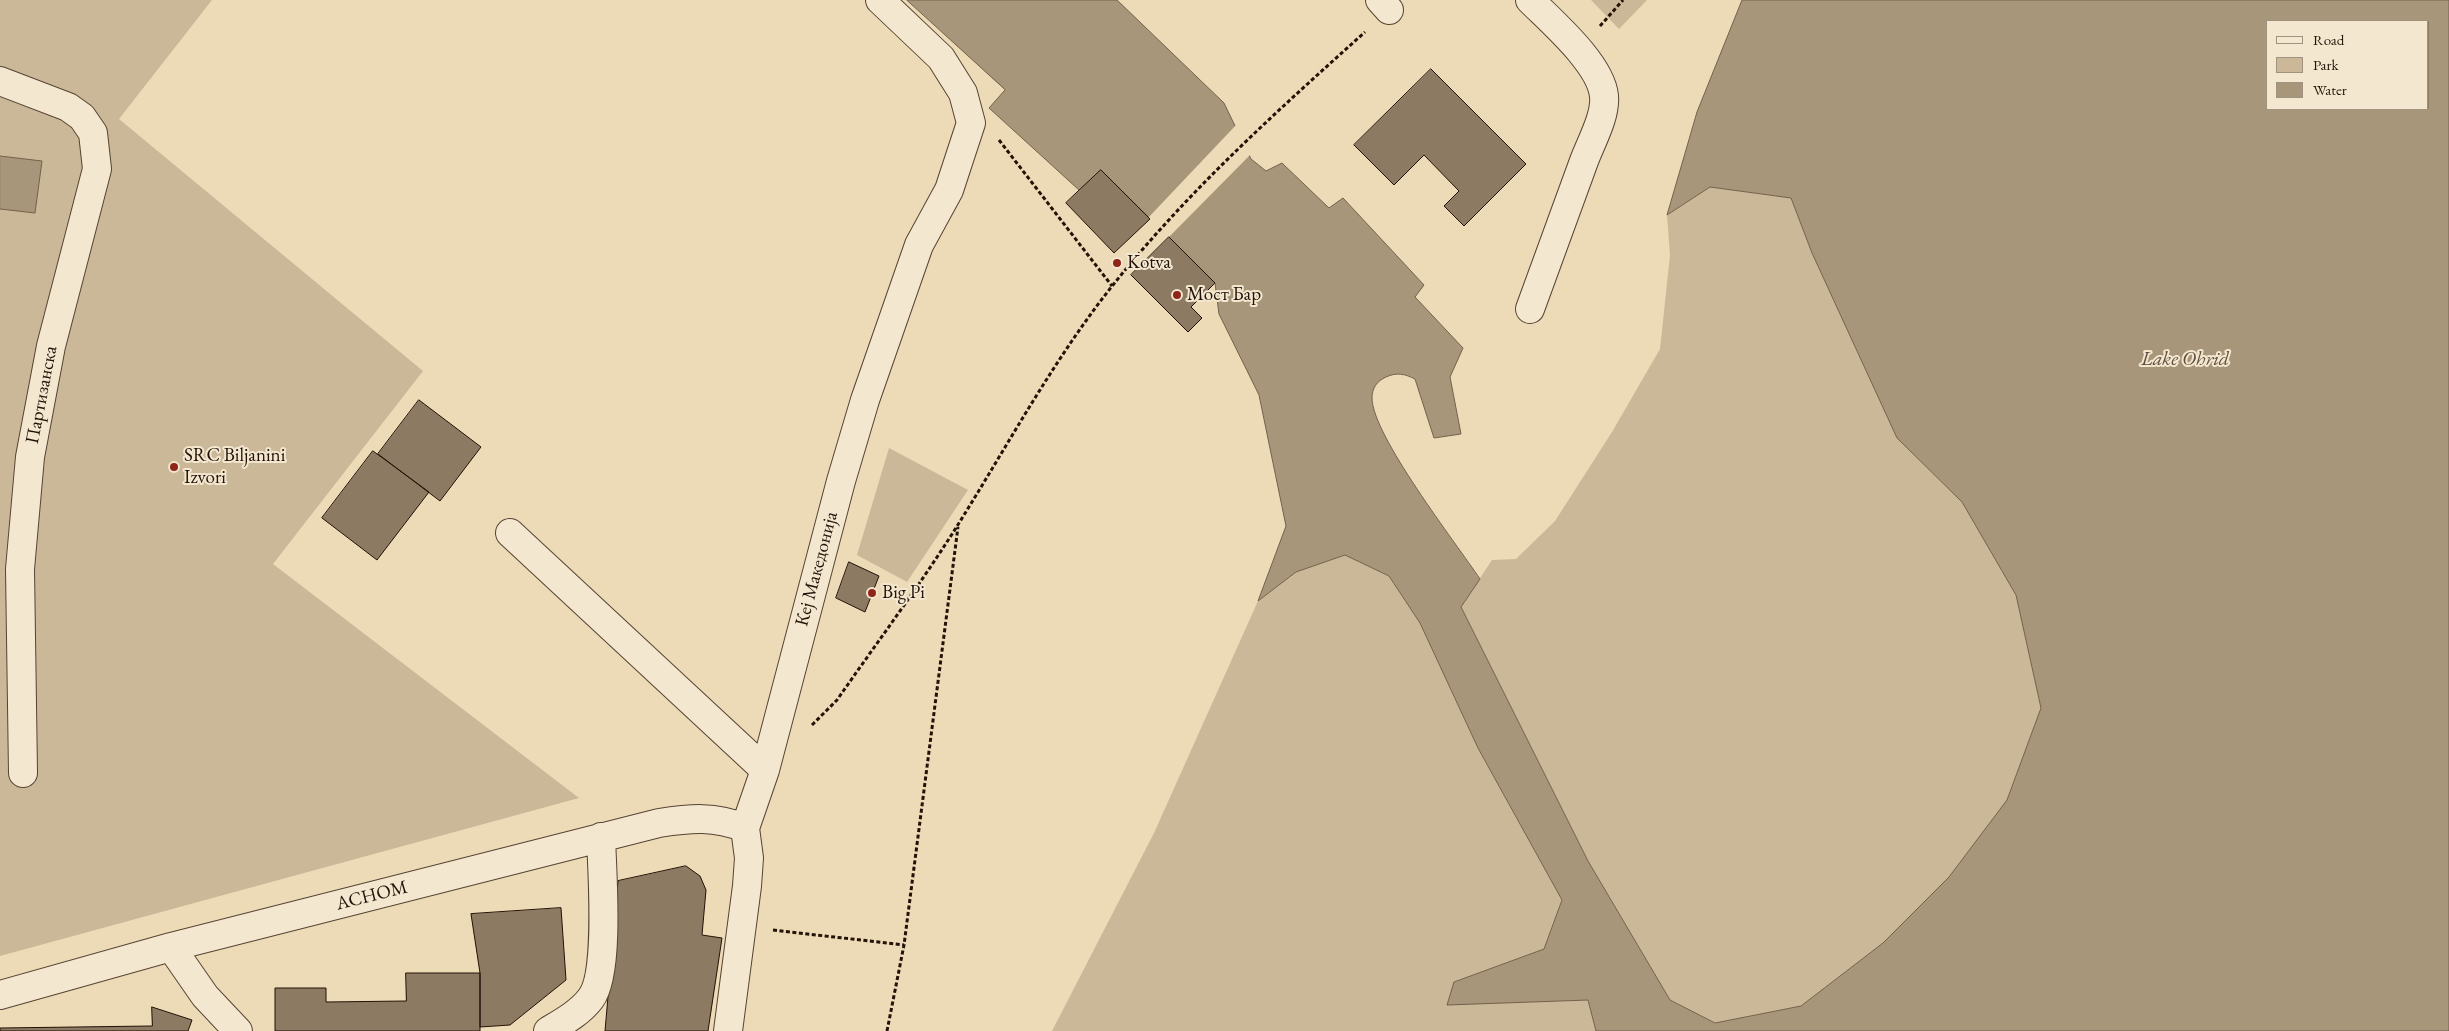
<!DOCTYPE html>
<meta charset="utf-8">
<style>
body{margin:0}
#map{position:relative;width:2449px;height:1031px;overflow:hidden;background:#eddab6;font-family:"EB Garamond",serif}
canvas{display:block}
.legend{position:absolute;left:2266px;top:20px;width:162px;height:90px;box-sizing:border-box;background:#f3e7d0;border:1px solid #a09280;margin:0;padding:6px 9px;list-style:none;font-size:15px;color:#231207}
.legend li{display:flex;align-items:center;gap:10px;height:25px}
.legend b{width:25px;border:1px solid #a09280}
</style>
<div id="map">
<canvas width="2449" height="1031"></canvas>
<ul class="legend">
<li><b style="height:6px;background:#f3e7d0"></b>Road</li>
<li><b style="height:14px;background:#cbb898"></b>Park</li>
<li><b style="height:14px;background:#a8967a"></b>Water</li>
</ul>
</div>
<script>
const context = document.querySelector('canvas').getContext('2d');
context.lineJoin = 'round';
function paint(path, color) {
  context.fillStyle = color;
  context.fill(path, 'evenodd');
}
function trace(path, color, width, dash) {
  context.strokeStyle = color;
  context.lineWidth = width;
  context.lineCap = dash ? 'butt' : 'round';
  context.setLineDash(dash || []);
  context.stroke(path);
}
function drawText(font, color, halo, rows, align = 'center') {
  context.font = font + ' "EB Garamond",serif';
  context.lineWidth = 4;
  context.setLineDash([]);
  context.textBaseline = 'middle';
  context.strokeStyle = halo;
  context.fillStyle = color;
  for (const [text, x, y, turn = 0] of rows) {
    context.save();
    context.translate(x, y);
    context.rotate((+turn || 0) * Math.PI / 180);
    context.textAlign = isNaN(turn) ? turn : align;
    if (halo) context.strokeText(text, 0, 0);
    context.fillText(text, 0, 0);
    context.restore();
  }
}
const green = new Path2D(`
 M0,0H212L119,119L423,371L273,564L579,798L0,956Z
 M1591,0H1647L1619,29Z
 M1710,187L1791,198L1812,253L1897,438L1962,502L2016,595L2041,708L2008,800L1949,877L1883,943L1801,1006L1715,1023L1670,1000L1588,861L1461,607L1492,560L1516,559L1555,521L1612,432L1660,349L1670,255L1667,215Z
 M889,448L968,490L907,582L857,555Z
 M1345,555L1389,576L1420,623L1478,748L1562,900L1544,949L1454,982L1525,1001L1588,1000L1596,1031H1052L1154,833L1258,601L1296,572Z`);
const water = new Path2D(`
 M907,0H1117L1224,103L1251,159L1266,171L1282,163L1329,208L1343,198L1424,285L1415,297L1463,348L1450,377L1461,434L1434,438L1415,379C1405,374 1397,372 1386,377C1377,381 1372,388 1372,398C1372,435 1456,543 1480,579L1461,607L1588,861L1670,1000L1715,1023L1801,1006L1883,943L1949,877L2007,800L2041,708L2016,595L1962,502L1897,438L1812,253L1791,198L1710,187L1667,215L1697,112L1742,0H2449V1031H1596L1588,1000L1447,1005L1454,982L1544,949L1562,900L1478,748L1420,623L1389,576L1345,555L1296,572L1258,601L1286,526L1259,395L1219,314L1215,283L1101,170L1079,190L989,108L1005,90ZM2268,21H2428V109H2268Z
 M0,156L42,161L35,213L0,209Z`);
const pier = new Path2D(`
 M1237,124L1251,154L1167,239L1147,219Z`);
const building = new Path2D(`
 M1431,69L1526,164L1464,226L1444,206L1459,191L1424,155L1394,185L1354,145Z
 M1101,170L1150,219L1114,253L1066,203Z
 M1169,237L1215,283L1191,307L1202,318L1188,332L1131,275Z
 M419,400L481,447L440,501L378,454Z
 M373,451L429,492L377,560L322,518Z
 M849,562L879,576L865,612L836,598Z
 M686,866L700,876L706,890L702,935L722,938L708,1031H605L618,881Z
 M561,908L566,980L510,1025L480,1027V973L471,914Z
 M406,973H480V1031H275V988H326V1002L406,1001Z
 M152,1007L192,1020L188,1031H0V1028L152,1026Z`);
const path = new Path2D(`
 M1600,26L1623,0
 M999,140L1112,286
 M812,725L837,700C878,641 921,584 959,523C1009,443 1054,359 1113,285C1188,191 1276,112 1365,32
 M773,930L904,945
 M887,1031L904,945L958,527`);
const minor = new Path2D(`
 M1380,0L1389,10
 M0,81L68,107L82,117L93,133L97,169L51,346L30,457L20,569L23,773
 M1530,309C1548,259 1566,210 1584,161C1591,142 1606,116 1604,96C1601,64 1552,22 1530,0
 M510,533L765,770
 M171,947L205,996L238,1031
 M0,995L171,947L659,823C692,818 714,816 745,828
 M548,1031C563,1022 581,1012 591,998C610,973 602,871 601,837
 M728,1031L747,886L749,858L745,828L765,770L841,481L865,400L919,245L949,190L971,123L963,93L941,58L880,0`);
const markers = [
 [1117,263,5,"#8f2418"],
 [1177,295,5,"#8f2418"],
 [174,467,5,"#8f2418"],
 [872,593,5,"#8f2418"]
];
const poiNames = [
 ["Kotva",1127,263],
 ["Мост Бар",1187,295],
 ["SRC Biljanini",184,456],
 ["Izvori",184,478],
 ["Big Pi",882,593]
];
const streetNames = [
 ["Партизанска",42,395,-79],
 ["Кеј Македонија",817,569,-75],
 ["АСНОМ",372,896,-14]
];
const waterNames = [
 ["Lake Ohrid",2185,360]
];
paint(green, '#cbb898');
paint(water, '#a8967a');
trace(water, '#73614c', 1);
paint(pier, '#eddab6');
paint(building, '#8c7a62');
trace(building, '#231207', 1);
trace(minor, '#564433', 30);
trace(path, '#231207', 3, [4, 2.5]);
trace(minor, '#f3e7d0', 28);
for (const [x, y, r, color] of markers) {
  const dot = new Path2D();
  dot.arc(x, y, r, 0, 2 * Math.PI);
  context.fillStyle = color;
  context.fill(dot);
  trace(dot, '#f3e7d0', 2);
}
drawText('19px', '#231207', '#f3e7d0', poiNames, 'left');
drawText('19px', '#231207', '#f3e7d0', streetNames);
drawText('italic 20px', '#5f4d3b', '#f3e7d0', waterNames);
</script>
